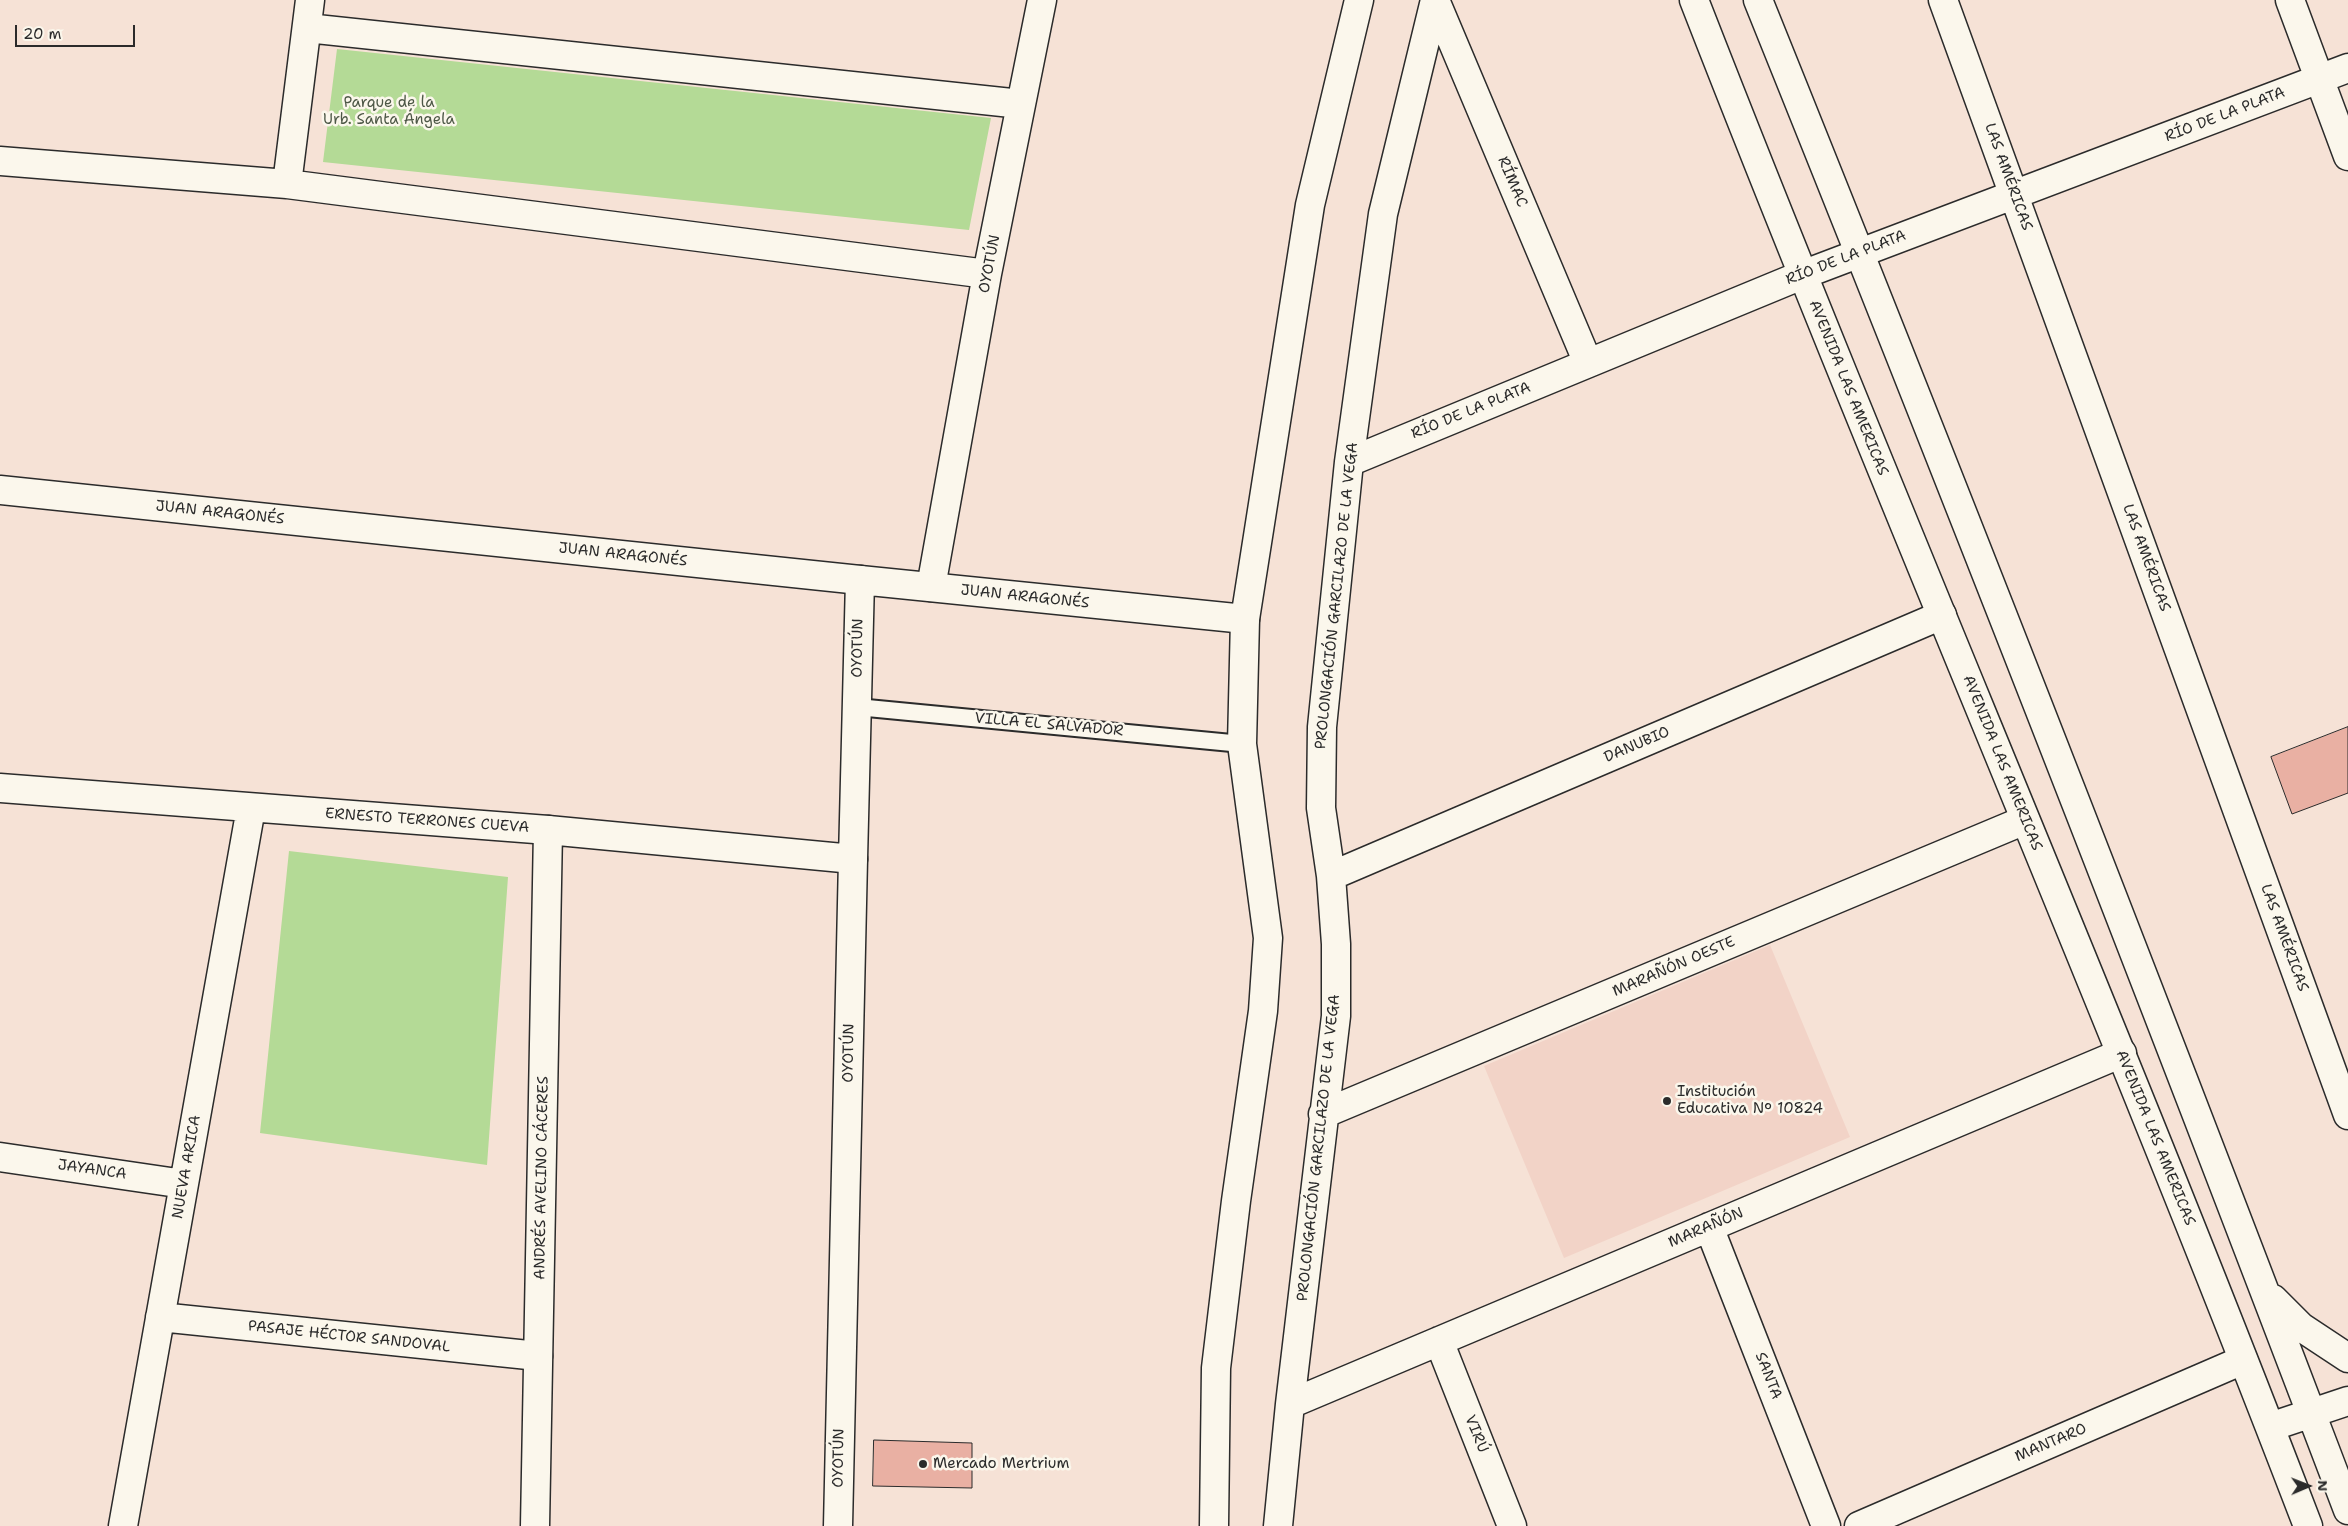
<!DOCTYPE html>
<meta charset="utf-8">
<style>
body{margin:0}
#map{position:relative;width:2348px;height:1526px;overflow:hidden;background:#f6e2d6;font-family:"Shantell Sans",sans-serif}
canvas{display:block}
.north{position:absolute;left:2283px;top:1461px;width:50px;height:50px;-webkit-text-stroke:4px #fbf7ec;paint-order:stroke;rotate:89deg;font-size:14px;font-weight:700;line-height:20px;text-align:center;color:#2b2b2b}
.north::after{content:'';display:block;margin:auto;width:18px;height:22px;background:#2b2b2b;clip-path:polygon(50% 0,100% 100%,50% 72%,0 100%)}
.scale{position:absolute;left:15px;top:25px;width:120px;height:22px;box-sizing:border-box;border:2px solid #2b2b2b;border-top:0;padding-left:6px;font-size:15px;line-height:18px;white-space:nowrap;color:#2b2b2b;-webkit-text-stroke:4px #fbf7ec;paint-order:stroke}
</style>
<div id="map">
<canvas width="2348" height="1526"></canvas>
<div class="north">N</div>
<div class="scale">20 m</div>
</div>
<script>
const context = document.querySelector('canvas').getContext('2d');
context.lineJoin = 'round';
function paint(path, color) {
  context.fillStyle = color;
  context.fill(path, 'evenodd');
}
function trace(path, color, width, dash) {
  context.strokeStyle = color;
  context.lineWidth = width;
  context.lineCap = dash ? 'butt' : 'round';
  context.setLineDash(dash || []);
  context.stroke(path);
}
function drawText(font, color, halo, rows, align = 'center') {
  context.font = font + ' "Shantell Sans",sans-serif';
  context.lineWidth = 5;
  context.setLineDash([]);
  context.textBaseline = 'middle';
  context.strokeStyle = halo;
  context.fillStyle = color;
  for (const [text, x, y, turn = 0] of rows) {
    context.save();
    context.translate(x, y);
    context.rotate((+turn || 0) * Math.PI / 180);
    context.textAlign = isNaN(turn) ? turn : align;
    if (halo) context.strokeText(text, 0, 0);
    context.fillText(text, 0, 0);
    context.restore();
  }
}
const built = new Path2D(`
 M1770,945L1850,1137L1564,1258L1484,1066Z`);
const green = new Path2D(`
 M337,49L991,118L969,230L323,162Z
 M289,851L508,877L487,1165L260,1133Z`);
const building = new Path2D(`
 M2348,727V793L2292,814L2271,757Z
 M874,1440L972,1443V1488L873,1486Z`);
const lane = new Path2D(`
 M857,707L1242,744`);
const street = new Path2D(`
 M1435,0L1588,363
 M1943,0L2348,1115
 M2290,0L2348,156
 M307,28L1021,104
 M0,161L287,184L987,274
 M287,184L310,0
 M1349,462L1802,275L2348,68
 M0,490L860,580
 M931,587L987,274L1042,0
 M0,788L548,830
 M1331,876L1942,615
 M1323,1114L2025,820
 M0,1157L184,1184
 M1709,1227L1826,1526
 M160,1317L538,1356
 M1439,1341L1512,1526
 M1290,1404L2122,1053
 M123,1526L251,808
 M838,1526L853,859
 M1214,1526L1216,1368L1236,1201L1263,1011L1268,938L1242,744L1245,619
 M1278,1526L1290,1404L1336,1016V944L1331,876L1321,808L1322,727L1349,462L1383,214L1435,0
 M1859,1526L2243,1360`);
const secondary = new Path2D(`
 M1694,0C1893,511 2112,1014 2308,1526
 M1758,0C1960,501 2156,1005 2348,1510
 M2273,1299L2301,1327L2348,1358
 M2270,1427L2348,1401
 M535,1526L548,830L853,859L860,580L1245,619L1310,205L1359,0`);
const markers = [
 [1667,1101,5,"#2b2b2b"],
 [923,1464,5,"#2b2b2b"]
];
const parkNames = [
 ["Parque de la",389,103],
 ["Urb. Santa Ángela",389,120]
];
const streetNames = [
 ["RÍO DE LA PLATA",2225,115,-21],
 ["LAS AMÉRICAS",2008,177,70],
 ["RÍMAC",1512,182,67],
 ["RÍO DE LA PLATA",1846,258,-21],
 ["OYOTÚN",990,264,-79],
 ["AVENIDA LAS AMERICAS",1848,388,68],
 ["RÍO DE LA PLATA",1471,411,-22],
 ["JUAN ARAGONÉS",220,513,6],
 ["JUAN ARAGONÉS",623,555,6],
 ["LAS AMÉRICAS",2146,558,70],
 ["PROLONGACIÓN GARCILAZO DE LA VEGA",1337,596,-84],
 ["JUAN ARAGONÉS",1025,597,6],
 ["OYOTÚN",858,648,-89],
 ["VILLA EL SALVADOR",1049,725,5],
 ["DANUBIO",1637,745,-23],
 ["AVENIDA LAS AMERICAS",2002,763,68],
 ["ERNESTO TERRONES CUEVA",427,821,4],
 ["LAS AMÉRICAS",2284,938,70],
 ["MARAÑÓN OESTE",1674,967,-23],
 ["OYOTÚN",849,1053,-89],
 ["AVENIDA LAS AMERICAS",2155,1138,68],
 ["PROLONGACIÓN GARCILAZO DE LA VEGA",1319,1148,-84],
 ["NUEVA ARICA",187,1167,-80],
 ["JAYANCA",92,1170,8],
 ["ANDRÉS AVELINO CÁCERES",542,1178,-89],
 ["MARAÑÓN",1706,1228,-23],
 ["PASAJE HÉCTOR SANDOVAL",349,1337,6],
 ["SANTA",1768,1376,69],
 ["VIRÚ",1476,1434,68],
 ["MANTARO",2051,1443,-23],
 ["OYOTÚN",839,1458,-89]
];
const poiNames = [
 ["Institución",1677,1092],
 ["Educativa Nº 10824",1677,1109],
 ["Mercado Mertrium",933,1464]
];
paint(built, '#f2d3c7');
paint(green, '#b4da96');
paint(building, '#e9b0a3');
trace(building, '#2b2b2b', 1);
trace(lane, '#2b2b2b', 20);
trace(street, '#2b2b2b', 31);
trace(secondary, '#2b2b2b', 31);
trace(lane, '#fbf7ec', 16);
trace(street, '#fbf7ec', 28);
trace(secondary, '#fbf7ec', 28);
for (const [x, y, r, color] of markers) {
  const dot = new Path2D();
  dot.arc(x, y, r, 0, 2 * Math.PI);
  context.fillStyle = color;
  context.fill(dot);
  trace(dot, '#fbf7ec', 2);
}
drawText('15px', '#4d5746', '#fbf7ec', parkNames);
drawText('15px', '#2b2b2b', '#fbf7ec', streetNames);
drawText('15px', '#2b2b2b', '#fbf7ec', poiNames, 'left');
</script>
